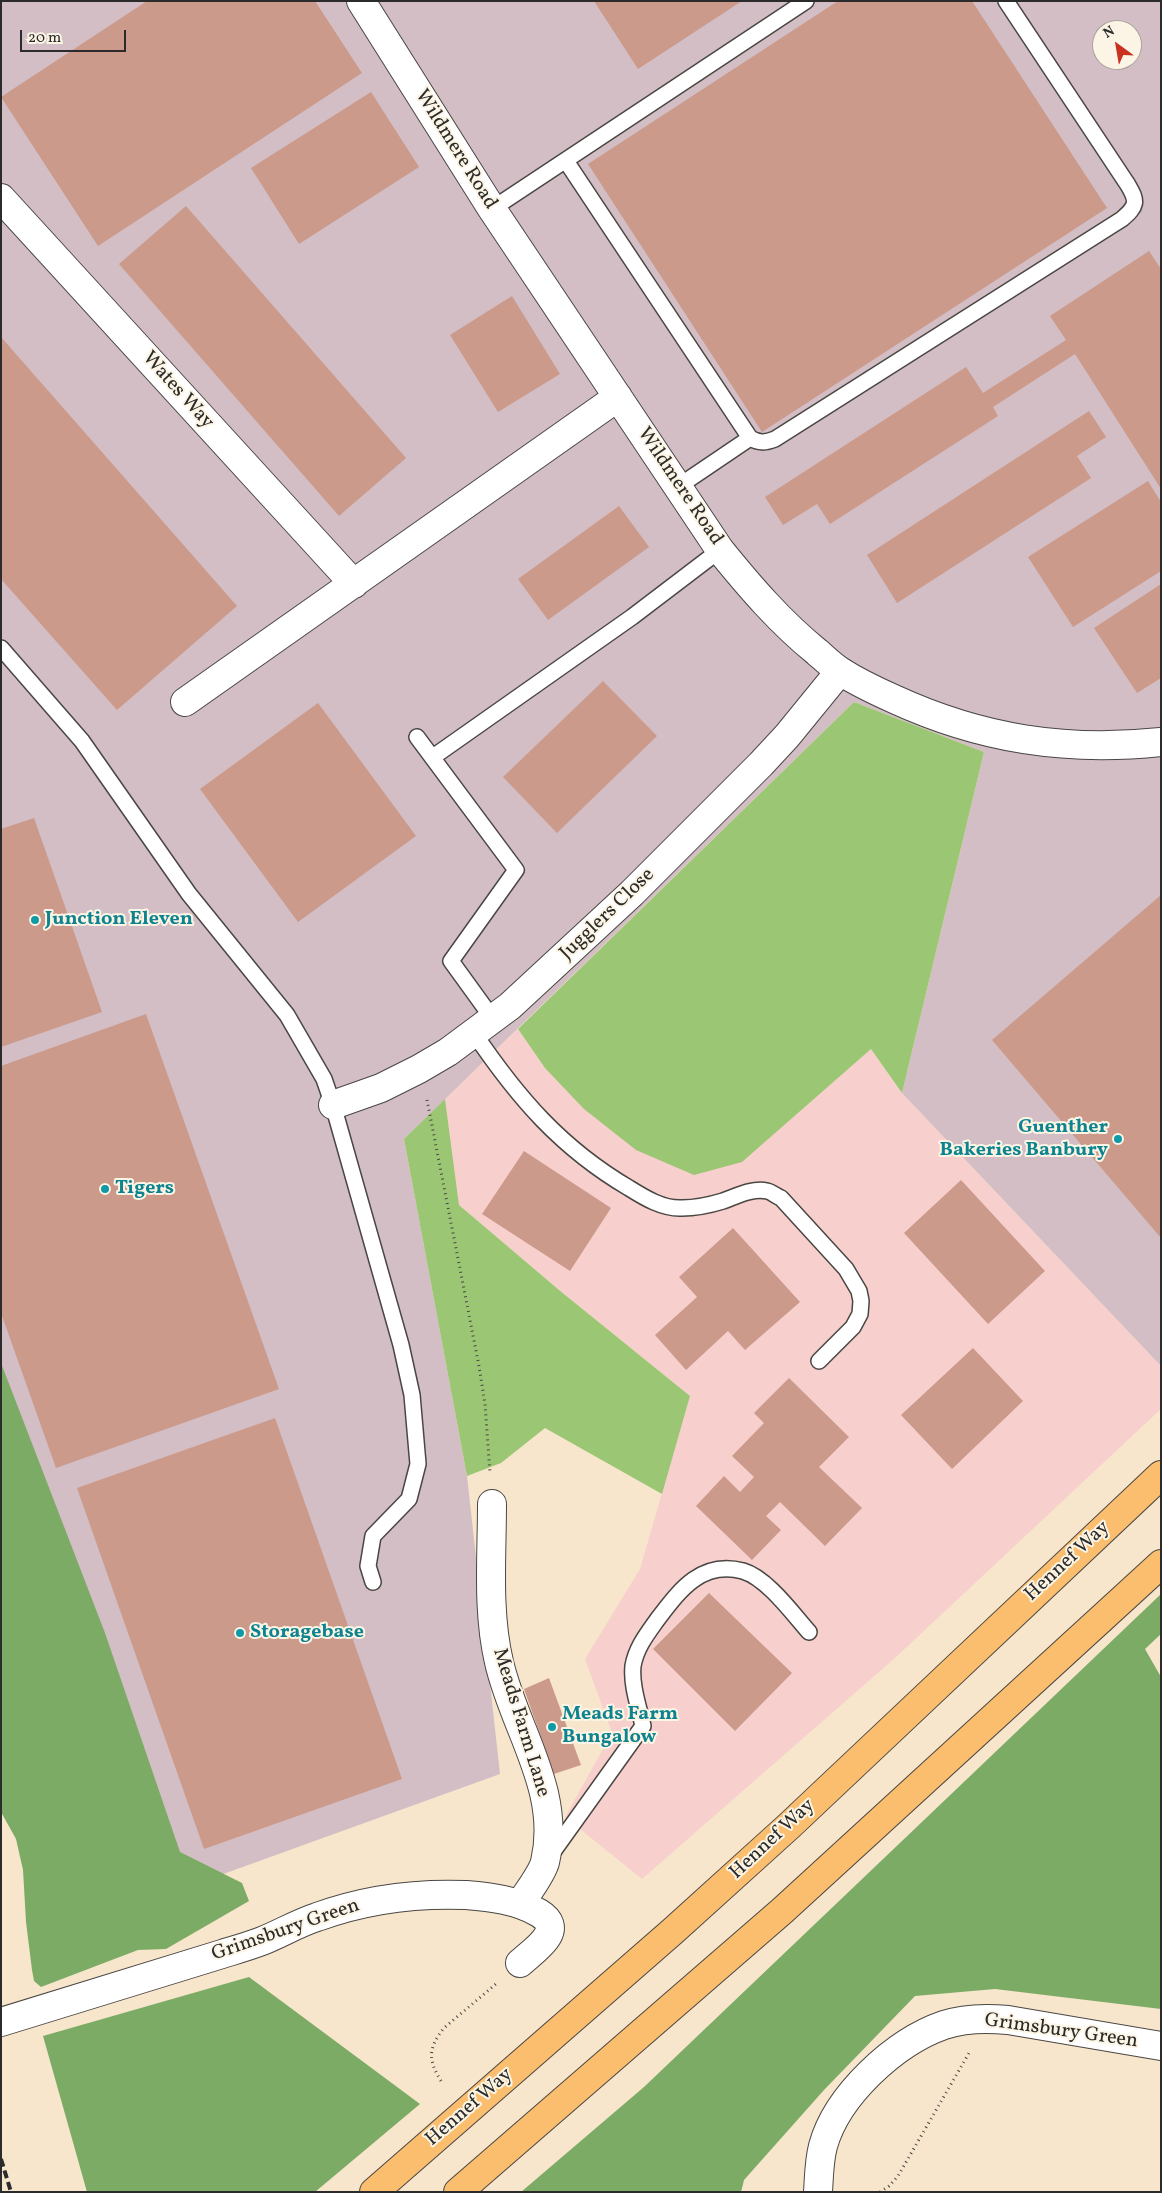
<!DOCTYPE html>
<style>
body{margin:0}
#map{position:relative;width:1162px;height:2193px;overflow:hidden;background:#f7e6cc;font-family:Vollkorn,serif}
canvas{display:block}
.frame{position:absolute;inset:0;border:2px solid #2b2b2b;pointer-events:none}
.north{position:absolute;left:1092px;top:20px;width:50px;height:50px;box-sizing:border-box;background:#fcf5e5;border:1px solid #a8a49b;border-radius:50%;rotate:328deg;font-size:14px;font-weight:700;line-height:20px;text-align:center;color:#2b2b2b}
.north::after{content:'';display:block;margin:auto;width:18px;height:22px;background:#c8321e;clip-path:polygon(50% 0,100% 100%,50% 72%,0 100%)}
.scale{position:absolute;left:20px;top:30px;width:106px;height:22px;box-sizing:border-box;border:2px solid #2b2b2b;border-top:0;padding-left:6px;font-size:15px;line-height:18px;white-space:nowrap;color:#2b2b2b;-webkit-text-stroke:4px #fcf5e5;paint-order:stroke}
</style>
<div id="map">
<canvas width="1162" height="2193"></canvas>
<div class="frame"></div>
<div class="north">N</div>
<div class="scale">20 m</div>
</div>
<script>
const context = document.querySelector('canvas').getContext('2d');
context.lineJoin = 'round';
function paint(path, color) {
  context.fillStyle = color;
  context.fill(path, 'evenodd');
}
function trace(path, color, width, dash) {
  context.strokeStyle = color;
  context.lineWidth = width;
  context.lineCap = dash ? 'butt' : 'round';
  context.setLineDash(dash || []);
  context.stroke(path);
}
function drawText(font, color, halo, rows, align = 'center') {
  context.font = font + ' Vollkorn,serif';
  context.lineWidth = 4;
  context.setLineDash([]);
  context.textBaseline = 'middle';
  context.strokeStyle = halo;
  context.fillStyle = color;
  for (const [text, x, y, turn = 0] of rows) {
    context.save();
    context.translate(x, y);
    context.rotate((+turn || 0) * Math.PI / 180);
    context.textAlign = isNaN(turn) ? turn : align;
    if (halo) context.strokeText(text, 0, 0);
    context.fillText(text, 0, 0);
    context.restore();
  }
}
const built = new Path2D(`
 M518,1029L545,1068L742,1161L871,1049L902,1093L1161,1366V1409L895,1658L642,1879L565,1817L612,1733L585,1659L640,1569L690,1396L559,1290L459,1205L445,1099Z`);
const industrial = new Path2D(`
 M1,1H1161V1366L902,1093L984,752L854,702L404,1139L467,1476L500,1774L168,1894L1,1444ZM1102,30H1132V60H1102Z`);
const green = new Path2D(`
 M854,702L984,752L902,1093L871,1049L742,1162L694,1175L636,1150L584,1109L545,1068L518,1029Z
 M445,1099L459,1205L559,1290L690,1396L662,1494L545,1428L501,1463L467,1476L404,1139Z`);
const forest = new Path2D(`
 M1,1363L105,1633L180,1852L242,1883L249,1901L166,1949L138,1950L41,1987L34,1981L32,1970L26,1922L23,1870L16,1839L1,1812Z
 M1161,1594V1634L1145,1649L1161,1677V2009L995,1989L915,1996L824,2090L744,2180L741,2192H521L644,2087Z
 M249,1977L420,2104L315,2192H87L43,2036Z`);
const building = new Path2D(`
 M147,1H315L362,73L98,246L1,97Z
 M594,1H742L638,69Z
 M838,1H972L1107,208L762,432L588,164Z
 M371,92L419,167L299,244L251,168Z
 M186,206L406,458L339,516L119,264Z
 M1149,251L1161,269V489L1075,354L993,407L998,416L830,524L817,504L783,525L765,497L966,367L983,393L1066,340L1050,316Z
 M512,296L560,374L498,412L450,335Z
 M1,337L237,606L117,710L1,579Z
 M1089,411L1106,437L1077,456L1091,478L897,603L867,555Z
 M1148,481L1161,502V571L1073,627L1028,557Z
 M619,506L649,547L548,620L518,579Z
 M1161,584V678L1137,693L1094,628Z
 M603,681L657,736L557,833L503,777Z
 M318,703L416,836L298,922L200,789Z
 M34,818L102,1012L1,1047V829Z
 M1161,895V1238L992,1040Z
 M146,1014L279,1389L56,1468L1,1313V1066Z
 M524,1151L611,1208L570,1271L482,1214Z
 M961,1180L1045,1271L988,1324L904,1233Z
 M733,1228L800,1302L745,1350L728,1331L686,1370L655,1335L697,1297L679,1277Z
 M973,1348L1023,1401L952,1469L901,1415Z
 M789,1378L849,1437L819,1467L862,1508L825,1546L780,1502L766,1516L781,1530L752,1560L696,1506L724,1476L740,1492L754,1477L732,1456L764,1423L754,1413Z
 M275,1418L402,1779L204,1849L77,1488Z
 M709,1593L792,1673L735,1731L653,1649Z
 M549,1678L581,1765L554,1774L524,1689Z`);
const path = new Path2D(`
 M427,1100L479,1366L485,1404L490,1473
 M441,2081C428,2060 428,2048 444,2028L497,1983
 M880,2192L889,2186L898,2176L969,2053`);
const service = new Path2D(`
 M566,161L750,438C759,443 765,443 775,439L1122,219C1137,206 1138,202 1128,185L1006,1
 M492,209L806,1
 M679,486L750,438
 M1,648L82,741L189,894L287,1015L324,1079L333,1105L401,1345L412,1395L418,1464L409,1499L373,1536L368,1566L373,1582
 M417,737L516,870L451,961L493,1019
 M433,757L632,617L720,550
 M474,1033C518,1098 561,1148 629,1188C645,1198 663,1209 682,1208C695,1208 710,1205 723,1201C737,1196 752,1188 767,1191C772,1192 776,1196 781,1198L846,1269L859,1291L861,1301L860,1314L853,1327L819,1361
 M550,1856L643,1726C639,1707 631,1686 633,1666C636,1648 647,1634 657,1620C679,1591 701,1560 743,1571C767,1578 793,1614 809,1632`);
const minor = new Path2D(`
 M361,1L492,209L720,550C750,587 780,622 817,652C824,658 832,666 840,671C857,682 876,691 894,699C981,739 1066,752 1161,742
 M1,198L354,584
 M185,702L618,397
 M333,1105L381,1088L419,1069L448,1052L510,1006L632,893L761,764L787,736L840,671
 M492,1504C492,1556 487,1611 499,1662C514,1729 562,1790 545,1862C542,1874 527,1893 520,1904
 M1,2022C75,1999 149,1977 222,1954C235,1950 249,1946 262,1941C280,1934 298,1923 317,1917C366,1899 414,1893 466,1895C490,1897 517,1900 539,1913C567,1930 534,1950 520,1963
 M818,2192C819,2177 819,2161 823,2146C837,2095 895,2042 944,2025C965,2018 987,2018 1008,2020L1161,2046`);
const trunk = new Path2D(`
 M374,2192L673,1931L789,1826L1161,1475
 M458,2192L782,1911L1161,1564`);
const rail = new Path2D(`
 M1,2159L11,2192`);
const markers = [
 [35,920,5,"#0f9aa8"],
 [1118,1139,5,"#0f9aa8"],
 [105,1189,5,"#0f9aa8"],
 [240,1633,5,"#0f9aa8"],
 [552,1727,5,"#0f9aa8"]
];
const streetNames = [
 ["Wildmere Road",455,150,58],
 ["Wates Way",177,391,48],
 ["Wildmere Road",679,487,56],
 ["Jugglers Close",608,915,-44],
 ["Hennef Way",1068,1562,-43],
 ["Meads Farm Lane",520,1723,73],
 ["Hennef Way",773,1840,-43],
 ["Grimsbury Green",286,1931,-19],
 ["Grimsbury Green",1061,2032,8],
 ["Hennef Way",470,2108,-41]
];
const cultureNames = [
 ["Junction Eleven",45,920],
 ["Guenther",1108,1128,"right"],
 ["Bakeries Banbury",1108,1151,"right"],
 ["Tigers",115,1189],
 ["Storagebase",250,1633],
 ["Meads Farm",562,1715],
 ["Bungalow",562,1738]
];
paint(built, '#f7d0ce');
paint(industrial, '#d2bec4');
paint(green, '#9bc674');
paint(forest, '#7cab66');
paint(building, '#cc9a8b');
trace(service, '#4a4743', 18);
trace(minor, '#4a4743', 30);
trace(trunk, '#4a4743', 30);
trace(path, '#4a4743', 3, [1, 4]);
trace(service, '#fff', 15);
trace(minor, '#fff', 28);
trace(trunk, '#fabe6e', 28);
trace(rail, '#2b2b2b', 4, [8, 4]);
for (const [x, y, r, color] of markers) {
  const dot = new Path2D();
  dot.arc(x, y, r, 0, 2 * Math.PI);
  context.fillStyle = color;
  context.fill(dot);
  trace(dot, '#fcf5e5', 2);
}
drawText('20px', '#2b2b2b', '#fcf5e5', streetNames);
drawText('bold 20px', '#0d838f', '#fcf5e5', cultureNames, 'left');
</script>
